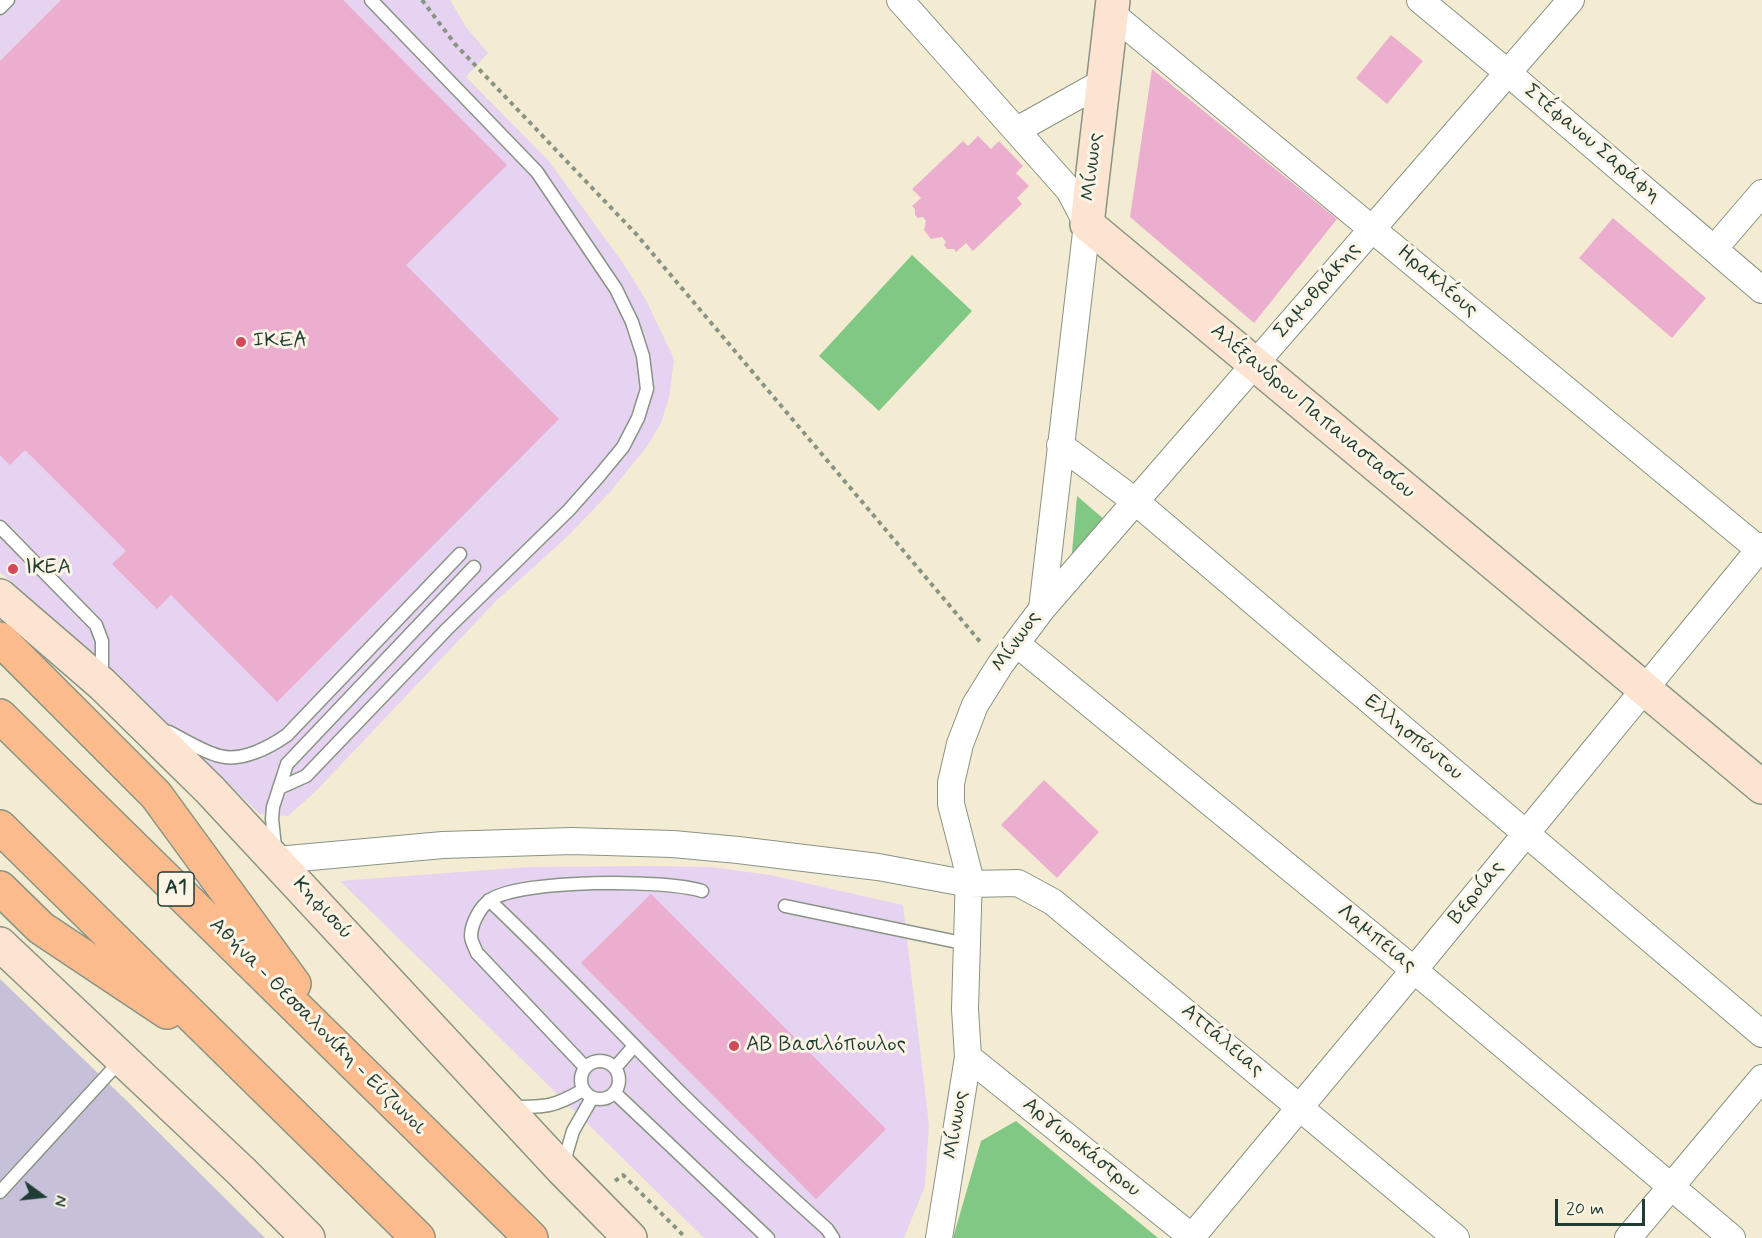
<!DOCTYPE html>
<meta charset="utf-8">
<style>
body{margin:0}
#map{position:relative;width:1762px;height:1238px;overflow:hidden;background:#f3ecd3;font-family:Mynerve,sans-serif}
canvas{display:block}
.north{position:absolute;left:12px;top:1166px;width:60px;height:60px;-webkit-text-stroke:4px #fcf5e5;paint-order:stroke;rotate:105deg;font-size:16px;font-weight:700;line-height:24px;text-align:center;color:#1f3d34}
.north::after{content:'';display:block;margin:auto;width:21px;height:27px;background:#1f3d34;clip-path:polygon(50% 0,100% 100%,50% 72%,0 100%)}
.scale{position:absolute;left:1555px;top:1199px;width:90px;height:27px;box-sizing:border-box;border:3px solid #1f3d34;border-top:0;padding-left:8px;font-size:18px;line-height:21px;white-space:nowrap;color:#1f3d34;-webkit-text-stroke:4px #fcf5e5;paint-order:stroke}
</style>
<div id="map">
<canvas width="1762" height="1238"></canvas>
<div class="north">N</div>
<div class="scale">20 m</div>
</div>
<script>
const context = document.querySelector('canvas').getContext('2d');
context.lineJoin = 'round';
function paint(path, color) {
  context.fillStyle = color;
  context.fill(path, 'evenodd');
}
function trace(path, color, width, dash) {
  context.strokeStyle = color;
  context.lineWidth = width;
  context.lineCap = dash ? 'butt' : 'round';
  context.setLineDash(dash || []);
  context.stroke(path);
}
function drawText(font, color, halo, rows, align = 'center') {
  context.font = font + ' Mynerve,sans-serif';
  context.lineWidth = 6;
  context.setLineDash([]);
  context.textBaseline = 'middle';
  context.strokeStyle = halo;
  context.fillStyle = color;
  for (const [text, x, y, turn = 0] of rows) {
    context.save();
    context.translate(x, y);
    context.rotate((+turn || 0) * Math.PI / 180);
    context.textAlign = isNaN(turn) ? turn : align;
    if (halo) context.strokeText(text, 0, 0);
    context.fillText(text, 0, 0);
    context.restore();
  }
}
const built = new Path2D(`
 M0,0H450L466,27L488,53L466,77L548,160L623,263L646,300L674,359L669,398L661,423L648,445L611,491L568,536L497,600L316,791L288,816L260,814L85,646L0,572Z
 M650,866L710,867L770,875L903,905L929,1125L925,1186L904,1238H704L340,881L528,867Z`);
const industrial = new Path2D(`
 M0,979L127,1101L265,1238H0Z`);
const green = new Path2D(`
 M912,255L972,311L879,411L819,356Z
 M1077,496L1105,520L1071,564Z
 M1016,1121L1158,1238H953L981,1141Z`);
const building = new Path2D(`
 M61,0H343L507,165L406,265L559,419L277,702L171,595L157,609L112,564L126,551L25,450L10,465L0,455V61Z
 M1391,35L1423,61L1387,104L1356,78Z
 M1152,69L1337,219L1254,323L1130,217Z
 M978,136L991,149L999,141L1023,166L1016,173L1029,186L1017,198L1022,204L973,251L966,243L956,252L954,249H947L944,245L946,242L942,237L931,239L927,234L924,230L926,221L923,217L918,218L915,215V209L912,206L921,198L912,189L963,141L968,146Z
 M1613,218L1706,298L1672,338L1579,258Z
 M1044,780L1099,832L1057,878L1001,825Z
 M651,894L886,1129L816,1199L581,963Z`);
const path = new Path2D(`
 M422,0L455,44L637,235L982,644
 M615,1181L623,1175L686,1238`);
const lane = new Path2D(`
 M0,8L8,0
 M0,527L96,625L102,641V680
 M169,732C185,740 203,752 220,756C242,762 270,747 287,735L460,554
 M279,788L306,776L447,629L569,510L599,476L623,447L638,418L647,389L643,356L632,322L616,289L537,172L371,0
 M275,847L272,819L273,807L287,764L474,567
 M489,900C556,963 618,1030 683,1095C730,1141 778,1185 827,1229L833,1238
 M785,906L967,944
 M581 1080a19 19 0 1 1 38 0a19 19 0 1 1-38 0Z
 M585,1067L477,953C475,948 471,941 471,936C471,924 480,907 490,900C521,879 666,879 702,891
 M615,1068L634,1046
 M615,1093L768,1238
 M513,1107C546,1107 554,1107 583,1090
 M563,1165L573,1131L592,1098
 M0,1192L121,1060`);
const street = new Path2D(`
 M900,0L1069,190L1087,224L1042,609L1000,665L975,705L960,744L951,783V804L969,874L965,1009L968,1057L939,1238
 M1420,0L1508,73L1762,290
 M1111,13L1762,552
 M1017,130L1103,82
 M1714,249L1762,193
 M1060,445L1135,501L1762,1034
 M1042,609L1571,0
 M1017,644L1414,970L1732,1238
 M277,860L443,845L572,841L673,844L738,850L878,867L970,884L1018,883L1053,902L1456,1238
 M968,1057L1193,1238
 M1191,1238L1414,970L1762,546
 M1628,1238L1762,1078`);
const secondary = new Path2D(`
 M1113,0L1087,224L1762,787
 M0,596L102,684L210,790L562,1169L630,1238
 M0,944L240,1170L308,1238`);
const highway = new Path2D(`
 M0,639L156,795L294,984
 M0,716L531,1238
 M0,827L418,1238
 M0,888L41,928L167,1012`);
const markers = [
 [241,342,6,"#d1495b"],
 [13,569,6,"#d1495b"],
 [734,1046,6,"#d1495b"]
];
const shields = [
 [176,889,36]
];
const shieldNames = [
 ["Α1",176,889]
];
const streetNames = [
 ["Στέφανου Σαράφη",1592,144,40],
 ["Μίνωος",1093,167,-84],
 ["Ηρακλέους",1437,282,40],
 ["Σαμοθράκης",1318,291,-49],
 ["Αλέξανδρου Παπαναστασίου",1312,412,40],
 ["Μίνωος",1017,642,-55],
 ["Ελλησπόντου",1413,738,40],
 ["Βεροίας",1477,893,-51],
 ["Κηφισού",322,909,47],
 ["Λαμπειας",1376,939,39],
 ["Αθήνα - Θεσσαλονίκη - Εύζωνοι",317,1027,45],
 ["Αττάλειας",1222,1041,40],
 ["Μίνωος",957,1125,-81],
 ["Αργυροκάστρου",1081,1148,39]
];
const poiNames = [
 ["IKEA",253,342],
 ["ΙΚΕΑ",25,569],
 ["ΑΒ Βασιλόπουλος",746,1046]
];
paint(built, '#e5d3f1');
paint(industrial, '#c7c0d9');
paint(green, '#81c884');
paint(building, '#ecaece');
trace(lane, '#899484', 15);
trace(street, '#899484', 28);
trace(secondary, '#899484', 36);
trace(highway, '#899484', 36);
trace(path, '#899484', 4, [4.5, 4.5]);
trace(lane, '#fff', 12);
trace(street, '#fff', 26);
trace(secondary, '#fde4d1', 33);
trace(highway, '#fbbb8d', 33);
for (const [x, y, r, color] of markers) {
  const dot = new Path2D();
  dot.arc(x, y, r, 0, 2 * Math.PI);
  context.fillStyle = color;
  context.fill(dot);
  trace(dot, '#fcf5e5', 2);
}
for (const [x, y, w] of shields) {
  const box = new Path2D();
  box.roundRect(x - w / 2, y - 17, w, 34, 4.5);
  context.fillStyle = '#fcf5e5';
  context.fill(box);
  trace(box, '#1f3d34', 1.5);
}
drawText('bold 20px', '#1f3d34', null, shieldNames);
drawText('21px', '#1f3d34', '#fcf5e5', streetNames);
drawText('21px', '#1f3d34', '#fcf5e5', poiNames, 'left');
</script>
